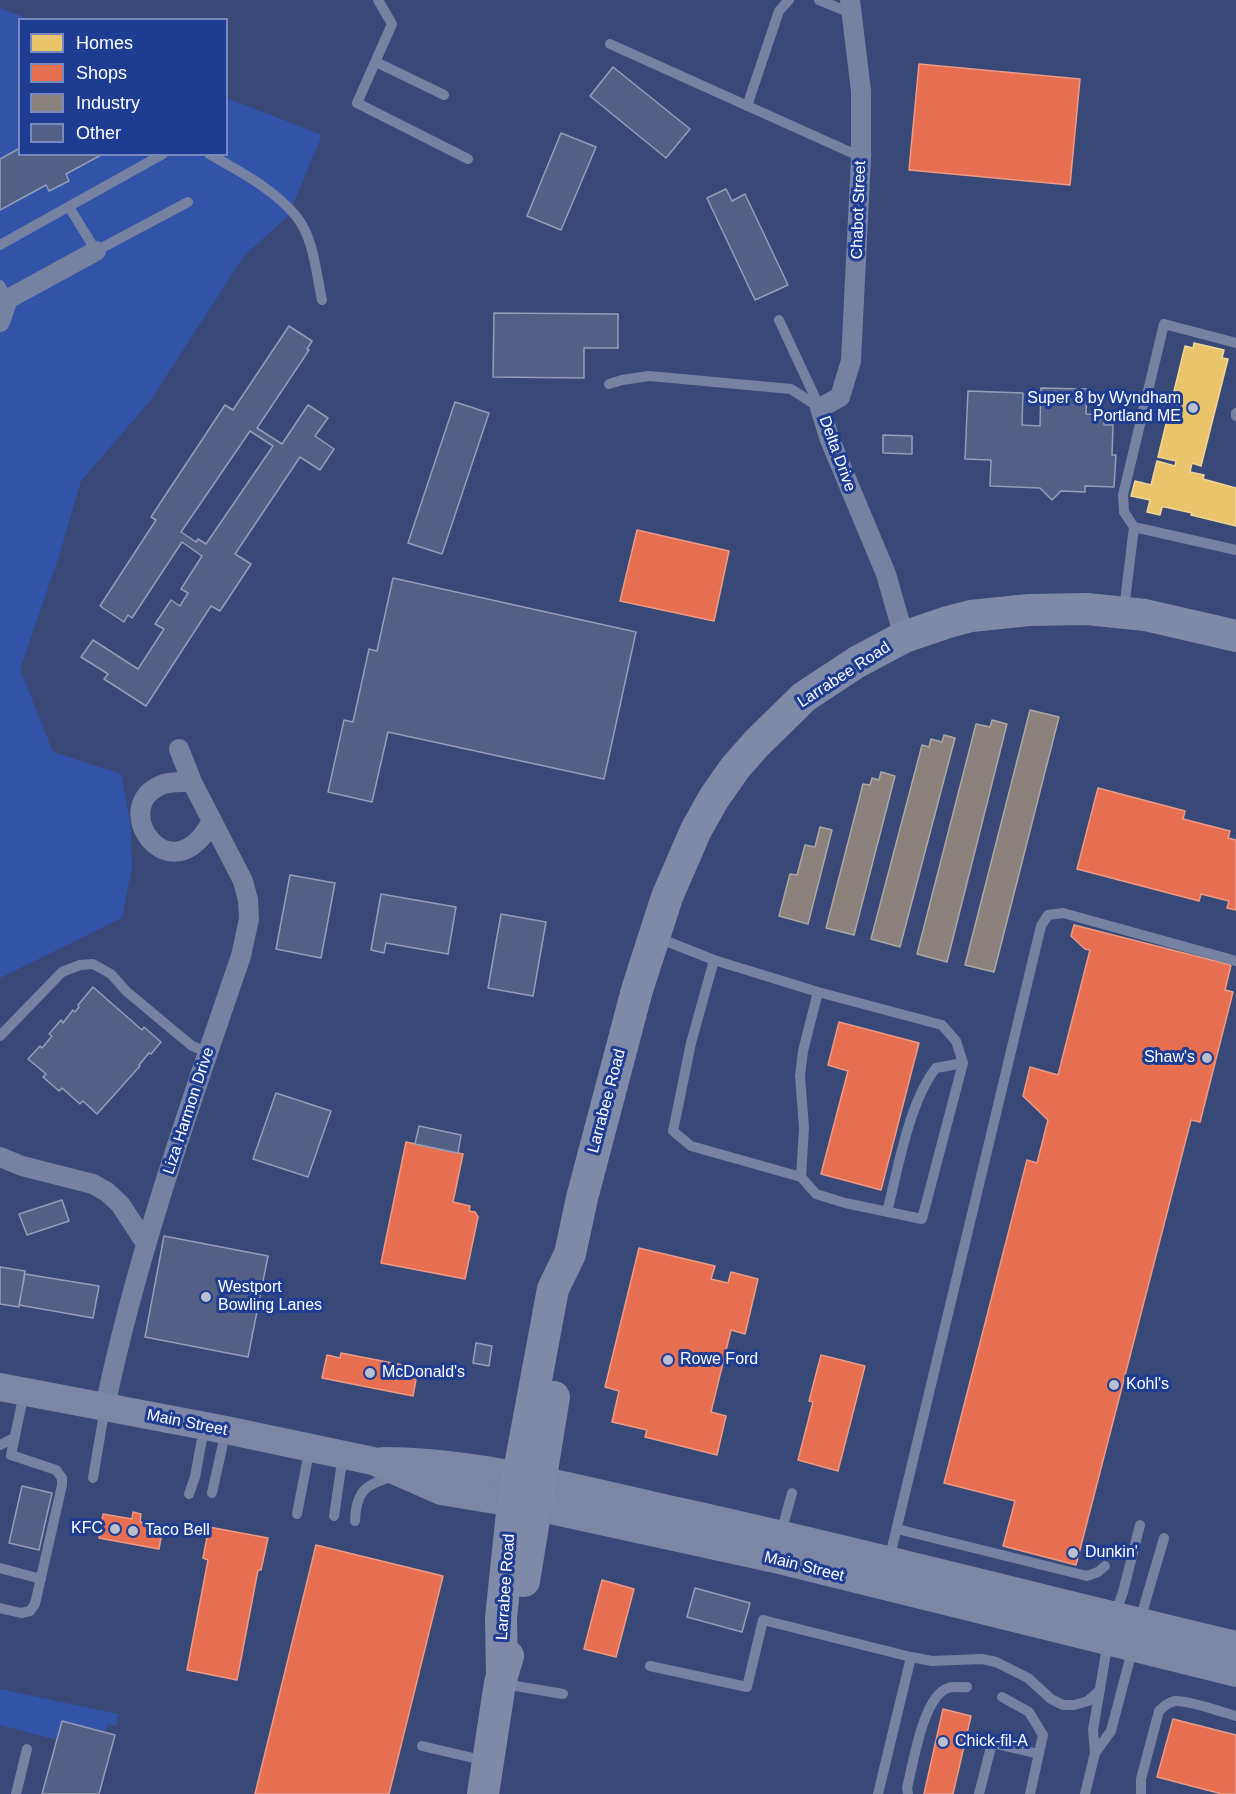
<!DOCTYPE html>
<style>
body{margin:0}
#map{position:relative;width:1236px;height:1794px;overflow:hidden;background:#384977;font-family:Arial,sans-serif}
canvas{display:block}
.legend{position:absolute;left:18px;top:18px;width:210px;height:138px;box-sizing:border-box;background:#1e3c91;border:2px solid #788abd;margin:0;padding:8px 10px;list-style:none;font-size:18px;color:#fff}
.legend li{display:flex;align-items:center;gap:12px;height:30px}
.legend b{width:30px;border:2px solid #788abd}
</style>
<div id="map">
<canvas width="1236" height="1794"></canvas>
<ul class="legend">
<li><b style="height:16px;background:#e9c46a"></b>Homes</li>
<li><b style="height:16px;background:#e76f51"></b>Shops</li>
<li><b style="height:16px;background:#8a817c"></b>Industry</li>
<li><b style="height:16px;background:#526085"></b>Other</li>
</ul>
</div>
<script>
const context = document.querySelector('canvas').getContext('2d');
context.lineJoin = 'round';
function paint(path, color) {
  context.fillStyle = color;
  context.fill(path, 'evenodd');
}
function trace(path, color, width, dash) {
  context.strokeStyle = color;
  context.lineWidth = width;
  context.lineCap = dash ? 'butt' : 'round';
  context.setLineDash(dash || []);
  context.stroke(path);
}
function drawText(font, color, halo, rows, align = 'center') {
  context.font = font + ' Arial,sans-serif';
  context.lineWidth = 6;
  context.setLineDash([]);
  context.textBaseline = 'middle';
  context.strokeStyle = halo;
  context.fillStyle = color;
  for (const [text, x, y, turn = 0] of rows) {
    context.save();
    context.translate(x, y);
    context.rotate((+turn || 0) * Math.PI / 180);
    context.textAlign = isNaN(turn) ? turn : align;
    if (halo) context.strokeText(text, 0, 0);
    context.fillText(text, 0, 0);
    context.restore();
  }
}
const green = new Path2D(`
 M0,8L29,19L20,20V154H226L227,98L322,135L288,216L244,256L150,401L81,481L59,556L20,669L53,752L121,774L130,821L132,867L122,918L0,978Z
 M0,1689L118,1714L116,1726L108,1724L105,1732L62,1721L57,1740L0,1725Z`);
const homes = new Path2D(`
 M1194,343L1224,350L1222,358L1228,359L1201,466L1192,463L1190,472L1204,475L1203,479L1236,488V526L1191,515L1192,513L1165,507H1162L1160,515L1147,512L1150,500L1131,496L1135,481L1151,485L1157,461L1175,466L1176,461L1158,457L1185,346L1193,348Z`);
const shops = new Path2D(`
 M919,64L1080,79L1070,185L909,170Z
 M637,530L729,551L714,621L620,601Z
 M1098,788L1185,811L1183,819L1230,831L1228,838L1236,840V910L1227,908L1229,901L1201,894L1199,901L1077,869Z
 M1074,925L1231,965L1225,990L1233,992L1200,1122L1191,1120L1076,1565L1003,1546L1015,1501L944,1483L1027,1160L1037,1163L1048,1120L1023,1096L1030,1067L1058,1075L1090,950L1085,949L1071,936Z
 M839,1022L919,1043L881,1190L821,1174L848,1071L828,1065Z
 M406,1142L463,1154L453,1202L470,1206L469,1211L475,1212L478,1217L465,1279L381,1263Z
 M639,1248L715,1266L711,1279L728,1283L731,1272L758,1279L745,1334L731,1330L711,1412L726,1416L717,1455L645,1437L647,1430L612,1422L619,1391L605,1387Z
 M341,1353L418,1368L413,1396L322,1378L327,1355L340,1358Z
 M821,1355L865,1366L838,1471L798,1460L813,1402L809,1401Z
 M133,1512L141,1514L140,1522L163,1526L159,1549L99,1538L103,1514L132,1519Z
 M209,1527L268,1538L261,1570H258L237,1680L187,1670L208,1560L203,1558Z
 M316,1545L443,1576L389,1794H255Z
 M602,1580L634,1589L616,1657L584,1649Z
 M943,1709L971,1716L953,1794H924Z
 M1173,1719L1236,1735V1794H1222L1157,1777Z`);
const industry = new Path2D(`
 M1030,710L1059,717L994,972L965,965Z
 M992,720L1007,724L947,962L917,954L976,724L990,727Z
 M944,735L955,738L900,947L871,939L922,745L929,747L931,739L942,742Z
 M881,772L895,776L854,935L826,928L863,784L870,785L872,778L879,780Z
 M820,827L832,830L808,924L779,916L790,874L797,875L805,845L815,847Z`);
const building = new Path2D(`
 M613,67L690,129L666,158L590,96Z
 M561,133L596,147L561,230L527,216Z
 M20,148V154H103L66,174L69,181L49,191L46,185L0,210V159Z
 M726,189L732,201L745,194L788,285L755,300L707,198Z
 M494,313L618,314V348H584V378L493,377Z
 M289,326L312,341L307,349L309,350L257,428L282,444L308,405L328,418L315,436L334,449L320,470L300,457L235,554L251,564L220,611L211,606L146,706L104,679L108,674L81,657L93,640L138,669L164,629L155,624L171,600L180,606L188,593L181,589L202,556L182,542L132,618L128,615L124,622L100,606L156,520L151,517L225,405L233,410ZM250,431L273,446L206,544L198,539L196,542L181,532Z
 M1041,388L1087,389L1086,414L1104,415V425H1113L1112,455H1116L1114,487L1085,486V492L1061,491L1052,500L1040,488L990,486L991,460L965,459L968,391L1023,393L1022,425L1040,426Z
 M455,402L489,413L442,554L408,543Z
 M883,435L912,436V454L883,453Z
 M393,578L636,632L604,779L388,732L372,802L328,792L344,720L353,722L369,649L377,651Z
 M290,875L335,883L321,958L276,949Z
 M381,894L456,907L448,954L386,943L384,953L371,950Z
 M501,914L546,922L533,996L488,988Z
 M93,987L142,1030L144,1027L161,1042L151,1054L149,1053L139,1065L140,1066L97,1114L83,1101L80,1104L62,1088L59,1091L43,1077L46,1074L28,1059L40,1046L42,1048L52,1036L49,1034L61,1020L63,1023L73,1010L75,1012L79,1007L78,1005Z
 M276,1093L331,1111L308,1177L253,1159Z
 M419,1126L461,1135L458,1153L415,1144Z
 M62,1200L69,1221L27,1235L19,1214Z
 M164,1236L268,1256L248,1357L145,1337Z
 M0,1267L25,1271L19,1307L0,1304Z
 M25,1274L99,1286L93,1318L19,1305Z
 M476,1343L492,1346L489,1366L473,1363Z
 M22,1486L52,1493L39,1550L9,1543Z
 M695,1588L750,1603L742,1632L687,1617Z
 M62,1721L115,1735L99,1794H42Z`);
const service = new Path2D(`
 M378,0L392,24L357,103L468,159
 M819,0L851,13
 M610,44L861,157
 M376,62L444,95
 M747,106L779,11L789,0
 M209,154C239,171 274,189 296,216C314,238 316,273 322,300
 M69,207L96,251L188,202
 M0,245L163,154
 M0,285L8,299
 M779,320L820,408
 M609,384L622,380L649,376L791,389L820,408
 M1236,413V416
 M1134,527L1236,550
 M1124,609L1134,527L1124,512L1123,495L1164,324L1236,343
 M656,937L714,960
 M0,1036L62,972L80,965L93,964L111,974L126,991L192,1046L208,1052
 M801,1177L691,1146L673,1131L691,1043L714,960L818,992L942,1025L956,1041L963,1063L922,1219L845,1203L816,1194L801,1177L804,1128L800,1076L803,1051L818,992
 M887,1212C898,1169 909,1102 936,1068L963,1063
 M0,1445L14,1438
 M93,1478L105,1407
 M212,1493L226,1430
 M189,1494L195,1477L204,1428
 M297,1514L310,1447
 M334,1516L343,1455
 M355,1521C356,1492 365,1484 392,1477
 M897,1529L1087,1576L1098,1572L1105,1566
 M781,1533L792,1493
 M889,1560L1041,926L1048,915L1063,913L1236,961
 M0,1568L41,1579
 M0,1608L21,1613L30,1611L35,1604L62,1485V1478L56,1470L11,1455L24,1393
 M1115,1614L1123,1592L1140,1525
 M1140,1620L1164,1538
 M650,1666L747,1687L763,1620L911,1657L932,1661L982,1659L996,1662L1028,1678L1051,1699L1063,1705H1074L1088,1701L1100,1690
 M504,1684L563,1694
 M1002,1697L1029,1712L1043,1735L1030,1794
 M422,1746L486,1761
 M1095,1753L1111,1731L1133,1647
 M16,1794L27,1749
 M878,1794L911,1657
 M908,1794L907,1788C913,1765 923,1696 948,1688C953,1686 962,1688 967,1687
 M979,1794L992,1743L1039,1754
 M1085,1794L1095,1753L1093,1730L1108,1641
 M1141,1794V1779L1159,1711C1163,1707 1169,1702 1175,1701C1189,1700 1221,1712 1236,1716`);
const minor = new Path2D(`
 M850,0L861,91V157L851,361L840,397L820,408L830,440L886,574L904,637
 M0,322L8,299L96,251
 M192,782C183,782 173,781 164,784C105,804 170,900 212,821
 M0,1157L22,1166L93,1184L107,1192L120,1204L145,1242
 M105,1407C137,1253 190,1105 241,956L249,919L248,900L243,881L192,782L179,749`);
const secondary = new Path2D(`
 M0,1387L226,1430L373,1461L441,1491L537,1507L775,1559L1236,1673
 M383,1461C479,1461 582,1490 677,1511C864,1552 1049,1601 1236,1645`);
const primary = new Path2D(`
 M524,1581L554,1397
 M502,1677L501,1618L513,1503L553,1289L570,1254L582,1198L637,990L667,897L696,830L714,798L735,768L757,743L804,697L857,662L904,637L948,622L971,616L1029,610L1087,609L1145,615L1236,636
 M483,1794L500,1683L508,1656`);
const markers = [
 [1193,408,6,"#b9bfcf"],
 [1207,1058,6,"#b9bfcf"],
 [206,1297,6,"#b9bfcf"],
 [668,1360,6,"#b9bfcf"],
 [370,1373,6,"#b9bfcf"],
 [1114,1385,6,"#b9bfcf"],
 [115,1529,6,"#b9bfcf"],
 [133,1531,6,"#b9bfcf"],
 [1073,1553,6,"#b9bfcf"],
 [943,1742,6,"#b9bfcf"]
];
const streetNames = [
 ["Chabot Street",859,210,-88],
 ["Delta Drive",837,454,70],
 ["Larrabee Road",844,675,-33],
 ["Larrabee Road",607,1101,-75],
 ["Liza Harmon Drive",189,1111,-72],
 ["Main Street",187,1423,11],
 ["Main Street",804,1567,14],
 ["Larrabee Road",506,1587,-86]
];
const poiNames = [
 ["Super 8 by Wyndham",1181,399,"right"],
 ["Portland ME",1181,417,"right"],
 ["Shaw's",1195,1058,"right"],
 ["Westport",218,1288],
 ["Bowling Lanes",218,1306],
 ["Rowe Ford",680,1360],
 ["McDonald's",382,1373],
 ["Kohl's",1126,1385],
 ["KFC",103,1529,"right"],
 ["Taco Bell",145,1531],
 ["Dunkin'",1085,1553],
 ["Chick-fil-A",955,1742]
];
paint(green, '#3253a7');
paint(homes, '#e9c46a');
trace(homes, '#f0d697', 1.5);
paint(shops, '#e76f51');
trace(shops, '#ee9a85', 1.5);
paint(industry, '#8a817c');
trace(industry, '#ada7a3', 1.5);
paint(building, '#526085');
trace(building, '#949eb8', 1.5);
trace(service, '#7582a2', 10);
trace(minor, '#7582a2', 20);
trace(secondary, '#7c87a6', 28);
trace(primary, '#7f8aa9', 32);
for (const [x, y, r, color] of markers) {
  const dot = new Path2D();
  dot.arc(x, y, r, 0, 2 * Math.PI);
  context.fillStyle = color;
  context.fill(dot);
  trace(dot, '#1e3c91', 2);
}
drawText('16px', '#fff', '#1e3c91', streetNames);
drawText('16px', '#fff', '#1e3c91', poiNames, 'left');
</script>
